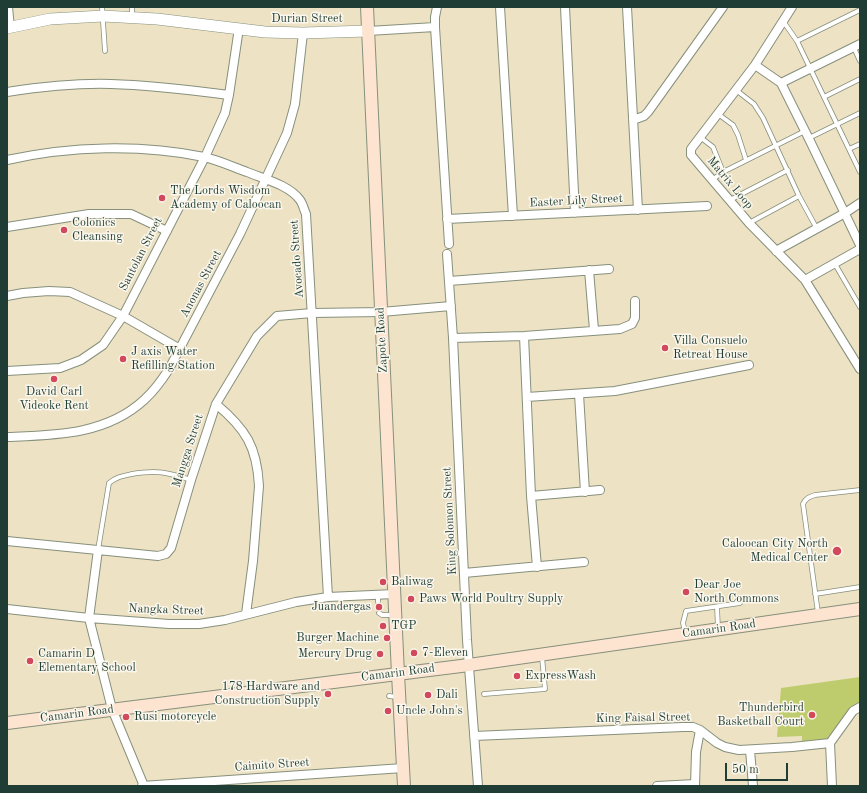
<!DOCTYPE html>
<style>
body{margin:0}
#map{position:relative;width:867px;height:793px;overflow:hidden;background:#eee2c4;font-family:"Old Standard TT",serif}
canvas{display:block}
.frame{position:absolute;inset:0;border:8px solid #1f3d34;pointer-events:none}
.scale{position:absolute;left:725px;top:763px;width:63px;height:18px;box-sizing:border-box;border:2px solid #1f3d34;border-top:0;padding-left:5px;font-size:12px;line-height:14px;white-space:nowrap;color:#1f3d34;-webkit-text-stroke:3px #fbf7ec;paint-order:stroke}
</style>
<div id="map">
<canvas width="867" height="793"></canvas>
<div class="frame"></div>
<div class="scale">50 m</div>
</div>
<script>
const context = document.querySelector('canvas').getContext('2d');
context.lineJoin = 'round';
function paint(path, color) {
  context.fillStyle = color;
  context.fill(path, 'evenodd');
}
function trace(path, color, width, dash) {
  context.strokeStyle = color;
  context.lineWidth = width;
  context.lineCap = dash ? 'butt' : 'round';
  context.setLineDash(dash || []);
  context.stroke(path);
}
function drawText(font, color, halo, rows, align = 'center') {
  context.font = font + ' "Old Standard TT",serif';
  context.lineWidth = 3;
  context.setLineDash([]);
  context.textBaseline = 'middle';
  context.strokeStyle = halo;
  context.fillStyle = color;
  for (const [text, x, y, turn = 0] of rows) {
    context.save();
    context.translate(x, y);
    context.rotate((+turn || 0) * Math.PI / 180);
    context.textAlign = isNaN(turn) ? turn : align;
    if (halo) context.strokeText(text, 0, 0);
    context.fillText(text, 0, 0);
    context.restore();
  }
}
const green = new Path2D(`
 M860,677V705L829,741L802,744V736L777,737L781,688Z`);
const service = new Path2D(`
 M102,7L105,51
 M132,17V7
 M783,21L797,41L860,172
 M797,41L860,10
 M854,48L860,61
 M736,90L754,104L763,118L799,196L817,229
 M824,97L860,79
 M718,114L733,125L738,135L746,160
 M700,137L713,147L723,172
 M809,138L860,113
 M849,149L860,144
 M712,180L723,172L805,131
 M730,200L788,170
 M749,223L799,196
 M835,264L860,307
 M98,550L109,483C116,477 123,476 132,474C157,470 167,472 191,480
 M378,594V602
 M815,594L860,587
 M717,607L718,628
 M379,613L382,615H393
 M818,613L803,504C806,498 809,497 815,495L860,490
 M685,632L683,623L686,611L740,603
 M484,694L545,689L542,657
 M389,696L398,697`);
const minor = new Path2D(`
 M8,7L10,28
 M437,7L435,17V27L449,244
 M500,7L513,216
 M565,7L575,213
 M627,7L638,210
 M792,7L755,65L691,149V155L749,223L805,280L860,369
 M368,31L435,27
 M755,65L781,83L810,141L860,245
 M781,83L860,44
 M7,92C40,87 78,83 111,84C151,85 190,90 229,95
 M633,120L644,116L648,112L723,7
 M7,160C70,146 141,144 204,157C218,160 233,167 247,172C264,179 289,185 300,200C303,204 304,210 306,214L328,597
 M447,219L707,206
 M7,227L89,214H131L167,231
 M776,251L845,213L860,203
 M447,254L453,338L467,640L478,786
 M589,270L594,330
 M805,280L860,249
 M449,281L609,269
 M7,296L23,293L49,291L70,292L123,316L180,349
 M524,336L531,496L537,567
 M453,338L524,336L620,329L632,324L635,318V301
 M7,371L60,368L81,360L103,345L123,316L205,157L225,113L229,95L239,28
 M579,394L585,492
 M527,397L615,391L749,365
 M216,404C246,429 257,447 259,486L253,561L246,614
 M7,437C55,435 106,435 144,400C154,391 162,380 169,369L240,234L287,133L295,104L303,33
 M531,496L600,490
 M7,541L158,556L166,554L171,548L191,480L216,404L257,336L277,316L312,313L381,312L451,306
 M98,550L89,618L112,709L144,786
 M464,573L584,562
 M7,609L89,618L169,624H199L225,620L296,602L328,597L394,594
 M474,736L683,727H693L700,730L717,743L725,747L739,750L792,747L830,743
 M750,750L753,786
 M142,786L403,768
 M657,786L695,784
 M695,786L696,752L700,730
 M832,786L830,743L853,711L860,707`);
const tertiary = new Path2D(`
 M7,28L50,19L103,16L157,19L265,32L303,33L368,31`);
const secondary = new Path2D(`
 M367,7L398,674L404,786
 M7,723L469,665L860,609`);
const markers = [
 [162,198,4,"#d1495b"],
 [64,230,4,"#d1495b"],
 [665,348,4,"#d1495b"],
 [123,359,4,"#d1495b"],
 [54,379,4,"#d1495b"],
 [837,551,5,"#d1495b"],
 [383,582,4,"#d1495b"],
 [686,592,4,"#d1495b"],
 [411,599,4,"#d1495b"],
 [379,607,4,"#d1495b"],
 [383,626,4,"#d1495b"],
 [387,638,4,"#d1495b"],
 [414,653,4,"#d1495b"],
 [380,654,4,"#d1495b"],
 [30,661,4,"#d1495b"],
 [517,676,4,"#d1495b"],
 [328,694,4,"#d1495b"],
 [428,695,4,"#d1495b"],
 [388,711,4,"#d1495b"],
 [812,715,4,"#d1495b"],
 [126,717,4,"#d1495b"]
];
const streetNames = [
 ["Durian Street",307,19],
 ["Matrix Loop",730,183,50],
 ["Easter Lily Street",576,201,-3],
 ["Santolan Street",141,254,-63],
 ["Avocado Street",297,259,-94],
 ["Anonas Street",201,284,-62],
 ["Zapote Road",382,340,-93],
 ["Mangga Street",188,451,-72],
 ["King Solomon Street",450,521,-93],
 ["Nangka Street",166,610,2],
 ["Camarin Road",719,629,-8],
 ["Camarin Road",398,673,-7],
 ["Camarin Road",77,714,-7],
 ["King Faisal Street",643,718,-1],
 ["Caimito Street",272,765,-4]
];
const poiNames = [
 ["The Lords Wisdom",170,191],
 ["Academy of Caloocan",170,205],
 ["Colonics",72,223],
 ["Cleansing",72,237],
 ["Villa Consuelo",673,341],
 ["Retreat House",673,355],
 ["J axis Water",131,352],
 ["Refilling Station",131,366],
 ["David Carl",54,392,"center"],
 ["Videoke Rent",54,406,"center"],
 ["Caloocan City North",828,544,"right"],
 ["Medical Center",828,558,"right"],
 ["Baliwag",391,582],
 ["Dear Joe",694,585],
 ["North Commons",694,599],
 ["Paws World Poultry Supply",419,599],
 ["Juandergas",371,607,"right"],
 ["TGP",391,626],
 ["Burger Machine",379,638,"right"],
 ["7-Eleven",422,653],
 ["Camarin D",38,654],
 ["Elementary School",38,668],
 ["Mercury Drug",372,654,"right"],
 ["ExpressWash",525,676],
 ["178 Hardware and",320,687,"right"],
 ["Construction Supply",320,701,"right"],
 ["Dali",436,695],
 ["Thunderbird",804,708,"right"],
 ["Basketball Court",804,722,"right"],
 ["Uncle John's",396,711],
 ["Rusi motorcycle",134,717]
];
paint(green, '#bfcc6e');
trace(service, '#86907c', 5.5);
trace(minor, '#86907c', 10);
trace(tertiary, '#86907c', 12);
trace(secondary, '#86907c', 14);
trace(service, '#fff', 4);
trace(minor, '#fff', 8);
trace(tertiary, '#fff', 11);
trace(secondary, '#fde4d1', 12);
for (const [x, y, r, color] of markers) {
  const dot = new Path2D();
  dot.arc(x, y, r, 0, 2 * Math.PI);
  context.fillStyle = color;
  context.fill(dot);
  trace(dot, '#fbf7ec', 1.5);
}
drawText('12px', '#1f3d34', '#fbf7ec', streetNames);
drawText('12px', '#1f3d34', '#fbf7ec', poiNames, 'left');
</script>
